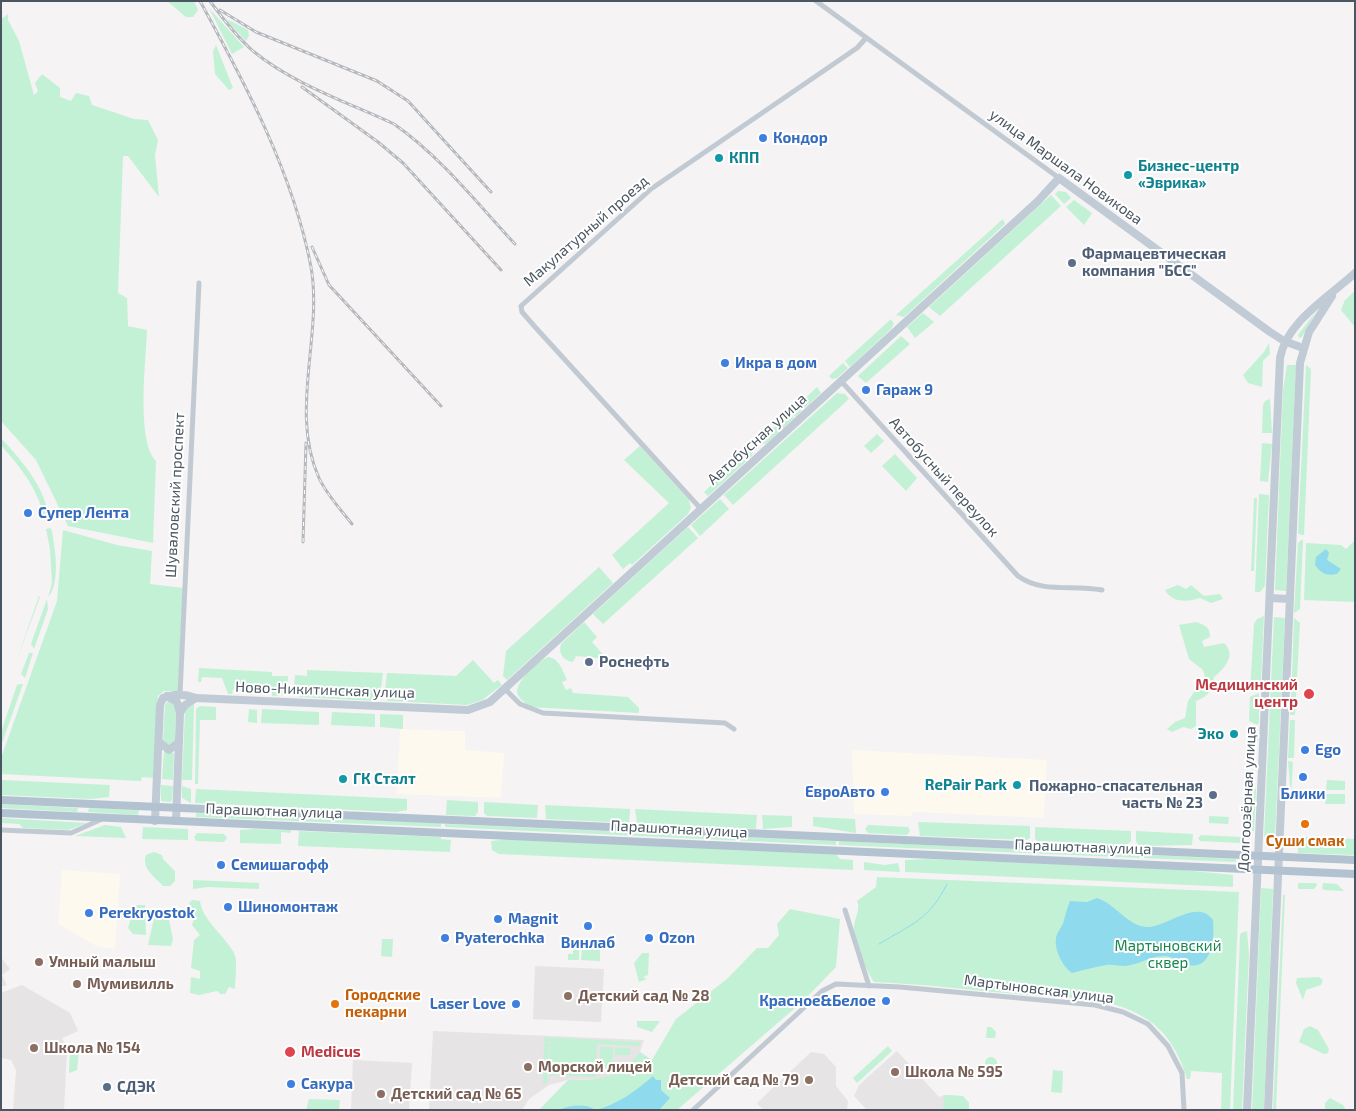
<!DOCTYPE html>
<meta charset="utf-8">
<style>
body{margin:0}
#map{position:relative;width:1356px;height:1111px;overflow:hidden;background:#f5f3f3;font-family:"Exo 2",sans-serif}
canvas{display:block}
.frame{position:absolute;inset:0;border:2px solid #4a5661;pointer-events:none}
</style>
<div id="map">
<canvas width="1356" height="1111"></canvas>
<div class="frame"></div>
</div>
<script>
const context = document.querySelector('canvas').getContext('2d');
context.lineJoin = 'round';
function paint(path, color) {
  context.fillStyle = color;
  context.fill(path, 'evenodd');
}
function trace(path, color, width, dash) {
  context.strokeStyle = color;
  context.lineWidth = width;
  context.lineCap = dash ? 'butt' : 'round';
  context.setLineDash(dash || []);
  context.stroke(path);
}
function drawText(font, color, halo, rows, align = 'center') {
  context.font = font + ' "Exo 2",sans-serif';
  context.lineWidth = 4;
  context.setLineDash([]);
  context.textBaseline = 'middle';
  context.strokeStyle = halo;
  context.fillStyle = color;
  for (const [text, x, y, turn = 0] of rows) {
    context.save();
    context.translate(x, y);
    context.rotate((+turn || 0) * Math.PI / 180);
    context.textAlign = isNaN(turn) ? turn : align;
    if (halo) context.strokeText(text, 0, 0);
    context.fillText(text, 0, 0);
    context.restore();
  }
}
const commercial = new Path2D(`
 M400,729L465,731V750L504,753L501,798L397,794Z
 M852,750L1047,760L1044,818L913,812L912,816L854,814Z
 M62,870L120,874L115,949L98,947L58,924Z`);
const education = new Path2D(`
 M1,957L10,969L2,975L7,985L1,987Z
 M535,966L604,969L601,1022L533,1019Z
 M22,985L70,1013L78,1031L62,1038L67,1049L64,1110H13L16,1070L11,1060L1,1058V993Z
 M433,1031L644,1040L640,1052L632,1062L618,1072L602,1079L568,1080L549,1085L529,1099L522,1110H429Z
 M897,1051L939,1097L944,1095L963,1096L969,1103V1110H867L854,1096L859,1085Z
 M811,1052L824,1054L836,1067V1086L848,1101L847,1110H763L757,1103Z
 M353,1060L412,1063L409,1110H351Z`);
const green = new Path2D(`
 M167,1H194L198,10L193,17H186Z
 M209,8L244,47L232,54Z
 M8,14V20L19,41L34,95L38,91L35,83L42,74L60,88V97L71,101L76,93L89,96L92,105L134,119L148,120L158,140L155,155L159,197L128,156H123L118,293L127,298L128,326L147,330C146,359 136,441 156,461L153,543L68,526L36,460L1,421V19Z
 M229,20L248,30L249,36L246,41L227,21Z
 M216,45L233,88L229,90L215,74L213,51Z
 M1058,191L1066,192L1071,198L1064,204L1055,194Z
 M1051,195L1061,206L940,316L929,307Z
 M1074,200L1092,213L1084,225L1066,207Z
 M1003,219L1005,224L904,317L896,315Z
 M1355,291V327L1341,310L1345,300Z
 M1317,310L1302,337L1299,338L1298,335Z
 M923,313L934,322L915,338L907,327Z
 M891,319L894,324L891,329L850,367L845,361Z
 M901,336L910,344L866,383L858,376Z
 M1269,343L1270,354L1263,361L1262,387L1248,383L1243,375L1264,352Z
 M843,363L848,368L837,378L832,379L829,376Z
 M1287,365H1296L1286,591L1275,590L1283,390Z
 M1306,365L1311,369L1304,535H1301L1298,533Z
 M817,387L821,393L795,417L791,412Z
 M837,393L845,394L849,399L733,505L724,495Z
 M1270,399L1272,433H1262L1263,405L1265,401Z
 M789,413L794,418L767,443L760,445L757,443Z
 M877,434L884,441L871,453L864,446Z
 M1,438C21,460 42,483 48,513L43,514C37,487 19,466 1,445Z
 M1262,443L1272,444L1268,482L1260,481Z
 M640,446L689,500L691,508L688,514L632,565L630,563L623,569L612,555L669,503L624,460Z
 M752,447V456L708,496L704,492Z
 M895,454L917,478L906,491L882,466Z
 M1259,494L1269,495L1265,586L1260,592H1255Z
 M1254,498H1257L1254,571H1251Z
 M720,499L729,509L700,536L691,525Z
 M688,527L698,538L603,624L593,614Z
 M51,528C55,546 61,583 48,597L52,583L50,549L46,529Z
 M63,530L117,545L152,551L150,584L183,588L178,691H164L158,696L153,778L142,777L141,781L1,774V758L57,601Z
 M1301,540H1303L1300,609L1294,613L1298,543Z
 M1355,540V602L1304,600L1306,543L1341,545L1346,549Z
 M599,567L613,583L507,680L503,676L506,651Z
 M1178,585L1186,589L1191,585L1204,596L1220,594L1223,599L1211,603L1200,598C1187,602 1172,603 1165,590Z
 M39,596L40,597L16,662Z
 M47,599L48,609L34,649L31,644Z
 M1264,616L1261,683L1250,691L1254,624L1257,619Z
 M1274,617L1285,618L1275,837H1264Z
 M1294,618L1300,623L1297,677H1292Z
 M584,622L597,637L592,642L607,659L576,656L573,662C563,661 558,653 561,644Z
 M1196,622C1205,625 1210,627 1210,637L1202,641L1204,647L1224,643C1237,655 1224,669 1214,677C1210,691 1211,695 1196,701V726L1191,729L1183,727L1172,732L1167,729L1175,722L1185,718L1188,701L1205,676L1203,670L1189,659L1179,625Z
 M29,653H33L25,678L21,674Z
 M548,657C559,658 563,671 567,680L562,682L566,690L571,688L573,693L628,697L639,708V713L529,707C526,703 517,697 517,692C517,680 538,661 548,657Z
 M473,660L494,683L498,680L502,685L482,700L467,705L388,701L384,697L387,673L456,676Z
 M199,668L272,672V676H288L287,691L284,695L272,696V686H253L252,695L233,689L232,694H228L222,678L202,677L201,682H198Z
 M307,670L383,673L380,697L376,701L300,697L294,688L295,675L307,676Z
 M1292,681H1297L1295,715H1290Z
 M20,684H23L1,746V732L17,685Z
 M1259,693V723L1257,725L1249,721L1250,697Z
 M168,701L176,706L175,743L169,747L163,742L165,705Z
 M194,704L192,780H182L185,712L189,705Z
 M200,706L216,707V720H200L198,784H195L196,709Z
 M249,709L257,710V723L248,722Z
 M262,709L319,712V725L261,723Z
 M332,712L375,714V727L331,725Z
 M380,714L403,715V729L380,727Z
 M1290,720H1295L1294,758H1288Z
 M1249,726L1258,735V741L1248,743Z
 M164,751L174,753L173,780L162,779Z
 M1288,761L1293,762L1291,797Z
 M1,780L110,785L109,797L91,799L1,795Z
 M1327,780L1345,781V790H1326Z
 M161,785L173,786L172,800L170,802L161,801Z
 M182,786L191,789V803L182,798Z
 M1246,788L1256,789L1254,831L1247,828L1245,823Z
 M196,789L407,799V810L396,812L195,803Z
 M1326,794H1345V804H1325Z
 M447,800L478,802V812L475,816L446,815Z
 M484,802L538,805L537,818L487,816L484,813Z
 M1,804L78,808L77,812L1,808Z
 M545,805L630,809L629,823L546,819Z
 M89,808L139,810L138,815L88,812Z
 M635,809L757,815L756,829L637,823Z
 M196,813L441,823V827L196,817Z
 M762,815L792,816V827L763,829Z
 M1209,816L1229,817L1228,824L1209,823Z
 M813,817L855,819L856,833L813,826Z
 M1,818L87,823L68,830L23,828L19,824L1,823Z
 M918,822L1030,826V838L1027,840L920,836Z
 M445,824L836,841V845L445,827Z
 M105,825L121,827L126,838L75,836Z
 M868,825L908,827L910,831L907,835L868,833L865,829Z
 M143,827L188,829V840L142,839Z
 M1035,827L1131,831V841L1127,845L1038,841L1035,839Z
 M254,829L291,830V833L281,832V844L240,843V830Z
 M299,831L441,837V839L451,840L450,852L298,846Z
 M1136,831L1193,834L1192,845L1139,846L1136,841Z
 M197,833L224,834L227,838L224,842L196,841L194,837Z
 M1201,835L1241,837V843L1200,841L1198,838Z
 M1303,837L1355,839V855L1298,853V843Z
 M510,839L836,854L840,859L853,860V870L499,854L492,850L491,841Z
 M839,841L1236,859V862L839,845Z
 M154,852L162,855L163,859L175,871V881L170,886H163C155,877 141,868 146,855Z
 M928,859L1173,869L1233,875V887L905,872V860Z
 M864,862L885,865L898,863L900,872L864,870Z
 M877,877L1239,892L1230,1110H1221L1222,1073L1191,1071L1190,1079H1187C1180,1055 1167,1031 1145,1018C1109,995 1060,998 1018,994C970,990 922,984 874,982C867,972 853,940 854,928C854,918 861,910 857,901L876,887Z
 M193,880L259,883V889L208,887L193,889Z
 M1298,883H1316L1317,885L1314,889H1298Z
 M1323,883L1337,884L1344,891L1324,890L1322,888Z
 M1261,888L1273,889L1264,1110H1252Z
 M1283,895H1285L1276,1110H1273Z
 M192,900L200,901C202,920 225,936 234,953C238,961 235,979 235,989L229,987L225,994H221L217,991L199,995L190,993L191,977L200,979V971L191,968L194,940L200,935L192,925L195,916L189,903Z
 M135,905H145L146,935L133,934L128,928Z
 M790,909L840,919L836,967L803,1001L677,1110H539L568,1080C600,1080 619,1079 640,1052L652,1060L676,1019L728,978L757,948H768L779,935L777,924Z
 M168,915L173,939L171,946L148,945L154,918L157,916Z
 M1247,931L1249,954L1242,1110H1233L1240,936L1241,933Z
 M382,939H393L392,957L381,956Z
 M573,949H579V960H568V954H573Z
 M582,949L600,950V961L581,960Z
 M642,953H649L648,975L643,977L647,979L639,982L634,963Z
 M1319,977L1323,980L1321,985L1306,990L1303,1000L1296,983L1297,978Z
 M637,1021H660L652,1032L637,1027Z
 M1310,1026L1318,1030L1329,1049L1328,1053L1324,1054L1299,1042L1304,1029Z
 M987,1027H991L996,1032L995,1038H986Z
 M544,1037L640,1042V1046L597,1044L596,1077L549,1075L550,1043L576,1044L544,1042Z
 M90,1043L91,1046L79,1051L77,1070L69,1073L70,1051Z
 M544,1043H549L547,1084L543,1083Z
 M888,1046L892,1051L857,1083L853,1078Z
 M600,1047H613L612,1068H600Z
 M615,1048H630V1055H615Z
 M985 1063a6 6 0 1 1 12 0a6 6 0 1 1-12 0Z
 M1053,1070L1063,1071L1062,1093L1051,1092Z
 M944,1095L963,1096L969,1103V1110H943Z
 M1330,1098L1343,1105L1346,1110H1325V1103Z
 M309,1099L340,1100L339,1110H306Z`);
const water = new Path2D(`
 M1326,549L1329,553L1327,560L1341,569L1337,574C1326,576 1322,574 1315,565L1316,557Z
 M1097,898C1116,904 1130,929 1150,927C1171,924 1198,899 1213,920C1214,932 1214,955 1202,963C1188,971 1178,958 1166,956C1151,955 1139,965 1125,966C1119,966 1112,964 1106,965C1095,967 1083,970 1072,973C1063,967 1054,950 1056,938C1057,932 1063,926 1064,920C1066,913 1067,908 1070,901L1087,902Z
 M653,1076L656,1080H661V1090L670,1098L659,1110H558C570,1105 585,1103 596,1110C618,1104 636,1091 653,1076Z`);
const stream = new Path2D(`
 M879,944C912,924 929,920 947,884`);
const street = new Path2D(`
 M816,1L1059,178
 M841,381L1018,576C1043,594 1073,584 1102,590
 M701,509L536,328L522,312L521,306L651,189L857,48L866,38
 M505,689L520,704L543,713L725,723L734,729
 M180,694L199,283
 M1,830L71,833L102,819
 M845,910L869,986
 M693,1110L822,991L836,984L900,987L1095,1005L1123,1012L1148,1024L1168,1046L1182,1073L1184,1110`);
const secondary = new Path2D(`
 M1270,598L1290,599
 M167,696L177,702L180,713L176,821
 M180,713L185,705L196,698
 M159,742L169,750L179,742
 M155,821L160,705L163,698C175,693 185,694 196,698L468,710L490,702L1038,201L1059,178L1270,332L1284,341L1303,348
 M1247,1110L1280,358C1287,321 1329,297 1355,273
 M1268,1110L1300,363L1309,332L1332,296`);
const primary = new Path2D(`
 M1,800L1355,860
 M1,813L1355,874`);
const rail = new Path2D(`
 M200,1C246,85 293,173 311,267C323,335 289,412 319,478C327,495 341,510 352,524
 M210,1C223,19 236,36 253,51C293,84 347,102 394,124C440,156 477,203 515,244
 M220,10L256,32L377,81L408,101L491,192
 M302,87L378,142L403,163L501,270
 M312,247L329,285L441,406
 M303,542L306,443`);
const markers = [
 [763,138,5,"#3f7fe0"],
 [719,158,5,"#0f9aa8"],
 [1128,175,5,"#0f9aa8"],
 [1072,263,5,"#5c6f8a"],
 [725,363,5,"#3f7fe0"],
 [866,390,5,"#3f7fe0"],
 [28,513,5,"#3f7fe0"],
 [589,662,5,"#5c6f8a"],
 [1309,694,6,"#e0444e"],
 [1234,734,5,"#0f9aa8"],
 [1305,750,5,"#3f7fe0"],
 [1303,777,5,"#3f7fe0"],
 [343,779,5,"#0f9aa8"],
 [1017,785,5,"#0f9aa8"],
 [885,792,5,"#3f7fe0"],
 [1213,795,5,"#5c6f8a"],
 [1305,824,5,"#e8710a"],
 [221,865,5,"#3f7fe0"],
 [228,907,5,"#3f7fe0"],
 [89,913,5,"#3f7fe0"],
 [498,919,5,"#3f7fe0"],
 [588,926,5,"#3f7fe0"],
 [445,938,5,"#3f7fe0"],
 [649,938,5,"#3f7fe0"],
 [39,962,5,"#8d6e63"],
 [77,984,5,"#8d6e63"],
 [568,996,5,"#8d6e63"],
 [886,1001,5,"#3f7fe0"],
 [335,1004,5,"#e8710a"],
 [516,1004,5,"#3f7fe0"],
 [34,1048,5,"#8d6e63"],
 [290,1052,6,"#e0444e"],
 [528,1067,5,"#8d6e63"],
 [895,1072,5,"#8d6e63"],
 [809,1080,5,"#8d6e63"],
 [291,1084,5,"#3f7fe0"],
 [107,1087,5,"#5c6f8a"],
 [381,1094,5,"#8d6e63"]
];
const shopNames = [
 ["Кондор",773,138],
 ["Икра в дом",735,363],
 ["Гараж 9",876,390],
 ["Супер Лента",38,513],
 ["Ego",1315,750],
 ["ЕвроАвто",875,792,"right"],
 ["Блики",1303,794,"center"],
 ["Семишагофф",231,865],
 ["Шиномонтаж",238,907],
 ["Perekryostok",99,913],
 ["Magnit",508,919],
 ["Pyaterochka",455,938],
 ["Ozon",659,938],
 ["Винлаб",588,943,"center"],
 ["Красное&Белое",876,1001,"right"],
 ["Laser Love",506,1004,"right"],
 ["Сакура",301,1084]
];
const cultureNames = [
 ["КПП",729,158],
 ["Бизнес-центр",1138,166],
 ["«Эврика»",1138,183],
 ["Эко",1224,734,"right"],
 ["ГК Сталт",353,779],
 ["RePair Park",1007,785,"right"]
];
const streetNames = [
 ["улица Маршала Новикова",1066,167,36],
 ["Макулатурный проезд",586,231,-41],
 ["Автобусная улица",757,439,-42],
 ["Автобусный переулок",944,477,48],
 ["Шуваловский проспект",175,495,-87],
 ["Ново-Никитинская улица",325,690,2],
 ["Долгоозёрная улица",1247,799,-87],
 ["Парашютная улица",274,811,2],
 ["Парашютная улица",679,829,3],
 ["Парашютная улица",1083,847,2],
 ["Мартыновская улица",1039,989,7]
];
const serviceNames = [
 ["Фармацевтическая",1082,254],
 ["компания \"БСС\"",1082,271],
 ["Роснефть",599,662],
 ["Пожарно-спасательная",1203,786,"right"],
 ["часть № 23",1203,803,"right"],
 ["СДЭК",117,1087]
];
const healthNames = [
 ["Медицинский",1298,685],
 ["центр",1298,702],
 ["Medicus",301,1052,"left"]
];
const foodNames = [
 ["Суши смак",1305,841],
 ["Городские",345,995,"left"],
 ["пекарни",345,1012,"left"]
];
const parkNames = [
 ["Мартыновский",1168,946],
 ["сквер",1168,963]
];
const educationNames = [
 ["Умный малыш",49,962],
 ["Мумивилль",87,984],
 ["Детский сад № 28",578,996],
 ["Школа № 154",44,1048],
 ["Морской лицей",538,1067],
 ["Школа № 595",905,1072],
 ["Детский сад № 79",799,1080,"right"],
 ["Детский сад № 65",391,1094]
];
paint(commercial, '#fdf9ef');
paint(education, '#e6e4e5');
paint(green, '#c3f1d5');
paint(water, '#90daee');
trace(stream, '#90daee', 1);
trace(street, '#c1cad2', 5);
trace(secondary, '#c1cbd6', 8);
trace(primary, '#b3c2d1', 8);
trace(rail, '#b5b8bd', 3);
trace(rail, '#fff', 1, [4]);
for (const [x, y, r, color] of markers) {
  const dot = new Path2D();
  dot.arc(x, y, r, 0, 2 * Math.PI);
  context.fillStyle = color;
  context.fill(dot);
  trace(dot, '#fff', 2);
}
drawText('bold 15px', '#366cbe', '#fff', shopNames, 'left');
drawText('bold 15px', '#0d838f', '#fff', cultureNames, 'left');
drawText('15px', '#4a5661', '#fff', streetNames);
drawText('bold 15px', '#4e5e75', '#fff', serviceNames, 'left');
drawText('bold 15px', '#be3a42', '#fff', healthNames, 'right');
drawText('bold 15px', '#c56008', '#fff', foodNames);
drawText('15px', '#17864f', '#fff', parkNames);
drawText('bold 15px', '#785e54', '#fff', educationNames, 'left');
</script>
